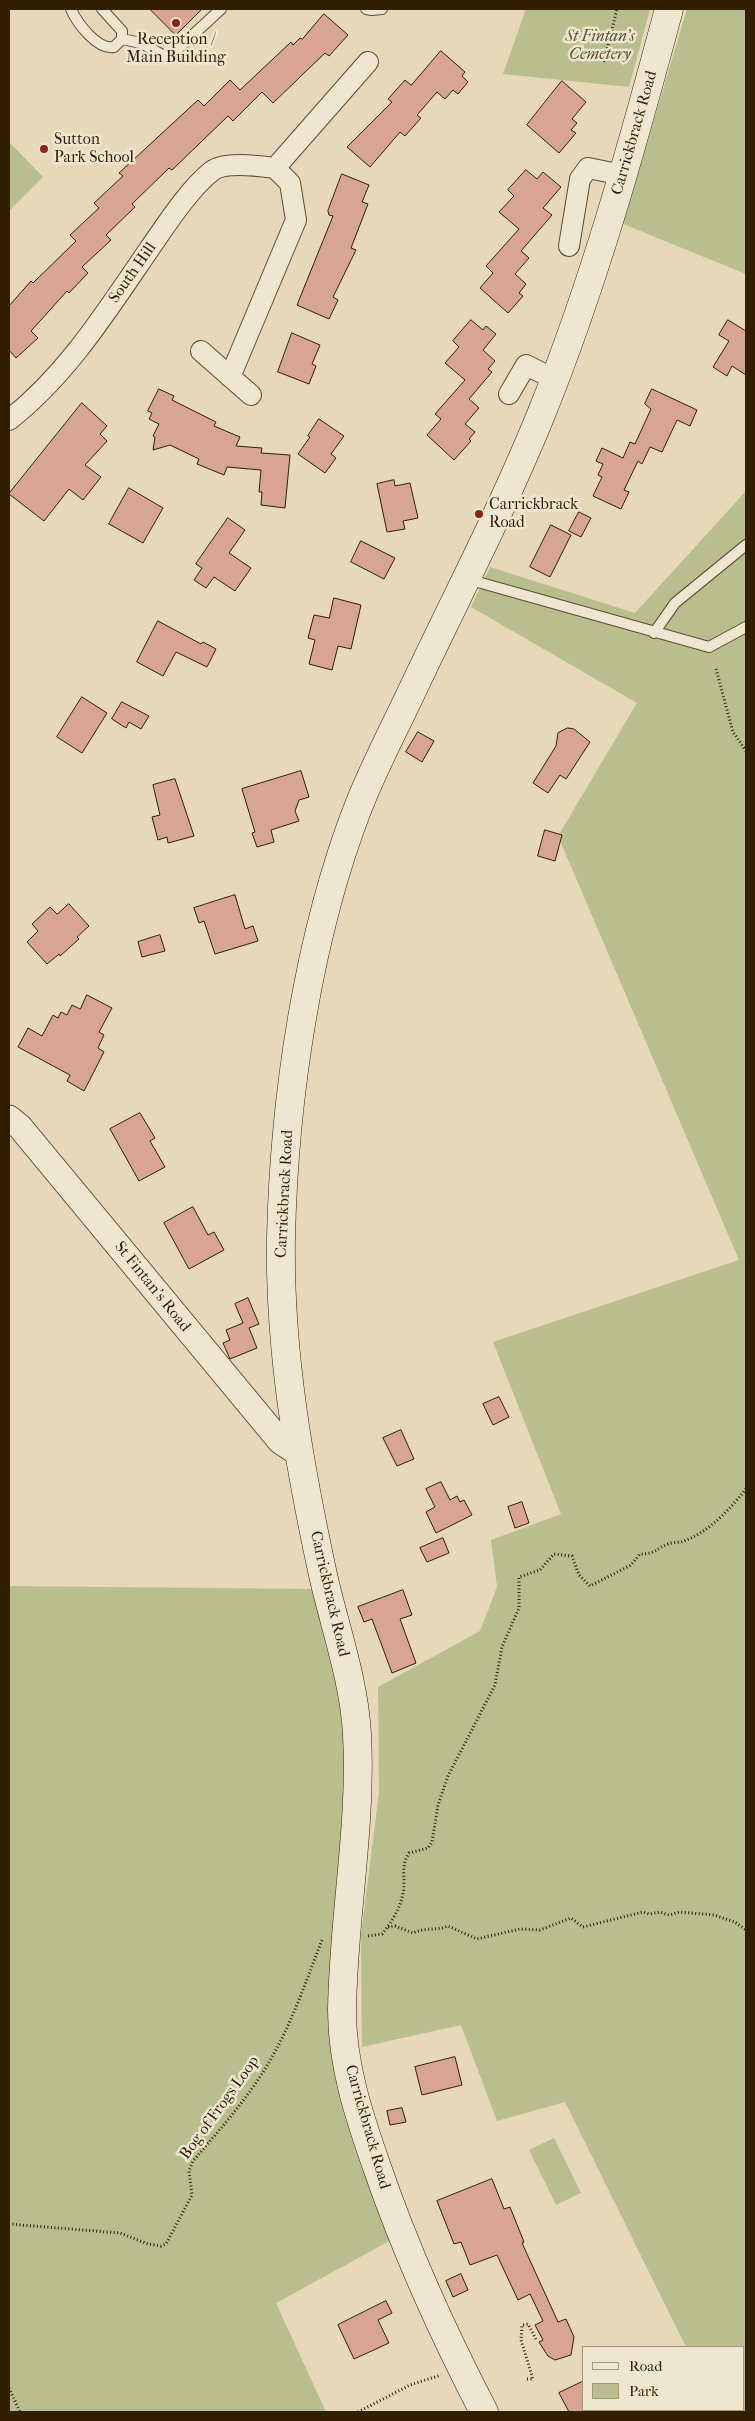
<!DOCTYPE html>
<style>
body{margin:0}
#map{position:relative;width:755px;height:2421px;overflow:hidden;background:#e6d8b8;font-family:"IM FELL French Canon",serif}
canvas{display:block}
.frame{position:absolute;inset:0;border:10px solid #321e01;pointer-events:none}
.legend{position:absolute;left:582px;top:2346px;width:162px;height:65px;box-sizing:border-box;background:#efe6d1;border:1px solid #a3967e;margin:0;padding:6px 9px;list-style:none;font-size:15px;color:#321e01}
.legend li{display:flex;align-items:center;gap:10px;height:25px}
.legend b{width:25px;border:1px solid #a3967e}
</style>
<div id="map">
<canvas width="755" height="2421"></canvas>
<div class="frame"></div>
<ul class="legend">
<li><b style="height:6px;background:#efe6d1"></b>Road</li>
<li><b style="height:14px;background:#b8be8d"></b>Park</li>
</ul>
</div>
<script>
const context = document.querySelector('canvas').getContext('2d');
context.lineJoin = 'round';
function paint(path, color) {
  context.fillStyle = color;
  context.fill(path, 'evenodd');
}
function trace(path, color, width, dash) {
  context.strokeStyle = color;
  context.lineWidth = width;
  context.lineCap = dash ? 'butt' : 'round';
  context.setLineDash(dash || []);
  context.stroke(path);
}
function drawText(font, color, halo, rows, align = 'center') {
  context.font = font + ' "IM FELL French Canon",serif';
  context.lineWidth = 5;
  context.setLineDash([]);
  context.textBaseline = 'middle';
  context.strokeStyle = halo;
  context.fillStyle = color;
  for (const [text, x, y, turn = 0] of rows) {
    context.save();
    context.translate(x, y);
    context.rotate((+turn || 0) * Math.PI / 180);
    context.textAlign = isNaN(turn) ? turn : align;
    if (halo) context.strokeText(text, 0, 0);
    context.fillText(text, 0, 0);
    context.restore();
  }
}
const green = new Path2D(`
 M526,9H650L629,87L503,74Z
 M687,9H746V274L623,224Z
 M9,142L43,177L9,211Z
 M746,491V2412H716L715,2410H744V2347H686L565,2102L497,2121L461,2025L362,2047L361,1935L379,1792L378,1687L480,1631L497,1587L491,1540L561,1514L493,1342L739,1260L558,836L637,703L471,607L490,567L635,613Z
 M9,1586L314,1589L346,1685V1787L335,1930L393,2239L276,2303L326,2412H9Z
 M554,2138L581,2193L556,2205L529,2150Z`);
const building = new Path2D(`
 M150,9H202L176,35Z
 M324,14L348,35L329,56L325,53L273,103L262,92L233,121L228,116L172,170L169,168L132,204L135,207L106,235L111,240L82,267L88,273L69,293L67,291L31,331L38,338L16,358L9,350V306L31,281L33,283L76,241L70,235L99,208L94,203L123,176L119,173L198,100L204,106L230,80L240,90L291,42L293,45L300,38L302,39Z
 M441,51L465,72L462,76L468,82L458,94L453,90L445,99L437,92L417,115L421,118L405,136L400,132L370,167L347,147L392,102L388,99L405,80L411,85Z
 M562,81L586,102L572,119L577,123L571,130L576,133L559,153L527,125Z
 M526,170L537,179L543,172L561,187L543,208L552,215L521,251L529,258L515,274L526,284L519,293L523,296L508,313L480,288L493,273L486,266L519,229L499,212L514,196L508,190Z
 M342,174L369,185L362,202L368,204L351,248L356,250L333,297L338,300L329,319L297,305L333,216L329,215L328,211Z
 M471,320L483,330L486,326L496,334L483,350L495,361L488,369L492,372L469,399L479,408L465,424L475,432L469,439L471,441L454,460L427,435L441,419L435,414L465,380L445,363L459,347L453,341Z
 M728,320L746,331V375L732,366L727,376L713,367L729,341L719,335Z
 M292,333L320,345L312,364L316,366L309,384L278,372Z
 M159,389L174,396L172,400L216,422L214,426L240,437L236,446L262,448L261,453L290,455L285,508L261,505L262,492H259L261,470L227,467L224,475L197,464L199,459L170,445L153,450L155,437L153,436L159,424L149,419L152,413L148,411Z
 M652,389L697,410L690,426L677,420L662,452L650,447L642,464L638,461L624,490L629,492L621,509L593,496L602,477L598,475L603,464L596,461L602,448L623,458L630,442L635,444L651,409L645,404Z
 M82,403L107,426L100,434L107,441L85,465L101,477L83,500L69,489L44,521L9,494Z
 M319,419L344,436L331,454L336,458L325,473L298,454L310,437L308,436Z
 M394,480L395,486L410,483L418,518L403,521L405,529L387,532L377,484Z
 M129,488L163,508L143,543L109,524Z
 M579,512L591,518L581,537L569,531Z
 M228,518L245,530L229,553L251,568L235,591L214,577L206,588L194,580L202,568L196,564Z
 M551,525L571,535L550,577L530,567Z
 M361,541L395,558L384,579L351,562Z
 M334,598L361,605L351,649L338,646L332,670L309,664L315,640L308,638L314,615L329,618Z
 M158,621L201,644L203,642L216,649L207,667L176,652L163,676L137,662Z
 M82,697L107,713L82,753L57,737Z
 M122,702L149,716L141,729L129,722L126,728L112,719Z
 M568,728L574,729L590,742L566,779L560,775L548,793L533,783L556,746L558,733Z
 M418,732L434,741L422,762L406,752Z
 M301,771L309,797L299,800L295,811L299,821L271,830L274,842L257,847L252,833L255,832L242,789Z
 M175,779L194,836L168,843L167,837L158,840L152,817L160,815L153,785Z
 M545,830L562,835L555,861L538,856Z
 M235,895L245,929L253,926L258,941L215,954L204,921L199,923L194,908Z
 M69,904L89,926L77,937L79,939L60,956L59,954L47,964L27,942L38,931L32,924L50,907L57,914Z
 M160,935L165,951L142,957L138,942Z
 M87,995L112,1008L99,1032L104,1035L98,1048L104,1052L84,1091L67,1081L70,1075L18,1047L28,1028L42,1036L53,1015L58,1018L61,1012L67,1015L72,1005L80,1009Z
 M140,1113L155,1138L150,1141L165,1167L139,1181L110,1129Z
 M193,1207L208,1235L214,1232L224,1250L189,1269L164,1223Z
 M248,1298L259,1324L249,1328L257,1348L230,1359L223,1343L230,1340L226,1330L243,1323L235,1304Z
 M499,1397L509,1417L493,1425L483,1404Z
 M401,1430L414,1459L397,1466L383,1438Z
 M441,1482L450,1500L457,1496L460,1502L464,1500L472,1515L436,1533L426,1512L435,1507L426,1489Z
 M522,1502L529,1523L515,1528L508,1507Z
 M443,1538L449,1553L427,1562L420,1548Z
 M403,1590L412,1615L400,1619L416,1663L392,1673L372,1619L364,1622L358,1607Z
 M455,2057L462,2085L422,2095L415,2067Z
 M402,2108L406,2122L390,2125L387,2111Z
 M492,2179L504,2209L510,2207L524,2242L522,2243L558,2322L566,2319L574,2337L571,2355L555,2360L548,2356L539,2342L543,2340L535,2325L543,2321L530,2294L518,2300L497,2255L470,2265L461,2242L454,2244L437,2201Z
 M461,2274L468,2290L453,2297L446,2281Z
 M386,2301L392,2313L378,2320L389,2343L354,2359L338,2325Z
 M584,2381V2412H569L559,2393Z`);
const path = new Path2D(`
 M604,62L617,9
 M716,669L733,732L746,751
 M388,1927L395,1926L413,1933C426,1927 437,1931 448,1926L477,1939L520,1929L540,1930L571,1918L583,1927L643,1912L649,1914L660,1912L669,1915L679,1912L714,1915L735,1922L746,1930
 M368,1936L382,1934C393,1921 404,1902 404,1884C404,1872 402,1864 409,1853L428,1848L432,1842L438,1805L448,1776L495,1685L502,1647L519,1608V1577L540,1570L554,1554L572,1556L579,1575L590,1586L631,1565L640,1554C656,1554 655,1549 668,1544C673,1542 679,1543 684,1541C709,1532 730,1509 746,1489
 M9,2224L120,2233L148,2244L161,2246L166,2244L192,2195L189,2171L193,2161C221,2128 251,2095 272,2057C293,2020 307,1979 322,1940
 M527,2379H533L521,2340L522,2325L528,2324L536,2339
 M9,2388L20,2412
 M358,2412L410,2385L441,2375`);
const service = new Path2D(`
 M71,9C77,23 97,50 114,47L122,39V31L102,9
 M366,9L372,10L382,9
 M122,39L141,43L168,58L221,9
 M467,579L709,647L746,627
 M654,633L675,603L746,545`);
const minor = new Path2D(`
 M275,168L368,62
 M569,246L580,179L588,168L623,175
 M201,351L251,395
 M509,394L526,365L554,379
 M9,420C68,374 108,309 150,248C166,225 190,188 212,171C225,161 259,166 275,168L290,183L296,220L230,377`);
const tertiary = new Path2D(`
 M9,1118L20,1127L280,1441L298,1453`);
const secondary = new Path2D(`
 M484,2412C443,2333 407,2254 378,2170C360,2119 342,2066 342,2011C343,1919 362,1827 357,1734C354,1680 335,1628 323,1575C299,1464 279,1351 281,1238C284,1099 308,935 359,805C374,767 394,729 412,691C455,600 502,510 540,417C594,284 632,147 669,9`);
const markers = [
 [176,23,5,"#8f2418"],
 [44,149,5,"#8f2418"],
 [479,514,5,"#8f2418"]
];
const parkNames = [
 ["St Fintan's",600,37],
 ["Cemetery",600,55]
];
const poiNames = [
 ["Reception /",176,40,"center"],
 ["Main Building",176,58,"center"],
 ["Sutton",54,140],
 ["Park School",54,158],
 ["Carrickbrack",489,505],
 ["Road",489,523]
];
const streetNames = [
 ["Carrickbrack Road",635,133,-74],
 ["South Hill",133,273,-55],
 ["Carrickbrack Road",285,1194,-87],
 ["St Fintan's Road",152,1287,51],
 ["Carrickbrack Road",329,1594,77],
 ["Bog of Frogs Loop",220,2108,-54],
 ["Carrickbrack Road",367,2127,74]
];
paint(green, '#b8be8d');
paint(building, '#d9a593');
trace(building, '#321e01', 1);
trace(service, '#5f4c2f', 12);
trace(minor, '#5f4c2f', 22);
trace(tertiary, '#5f4c2f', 27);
trace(secondary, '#321e01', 29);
trace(path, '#321e01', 3, [1, 2.5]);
trace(service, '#efe6d1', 10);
trace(minor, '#efe6d1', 20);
trace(tertiary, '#efe6d1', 25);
trace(secondary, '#efe6d1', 28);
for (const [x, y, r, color] of markers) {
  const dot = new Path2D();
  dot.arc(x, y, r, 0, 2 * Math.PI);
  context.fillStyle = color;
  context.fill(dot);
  trace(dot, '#efe6d1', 2);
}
drawText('italic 16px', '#5a4e2b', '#efe6d1', parkNames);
drawText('16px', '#321e01', '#efe6d1', poiNames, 'left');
drawText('16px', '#321e01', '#efe6d1', streetNames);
</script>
